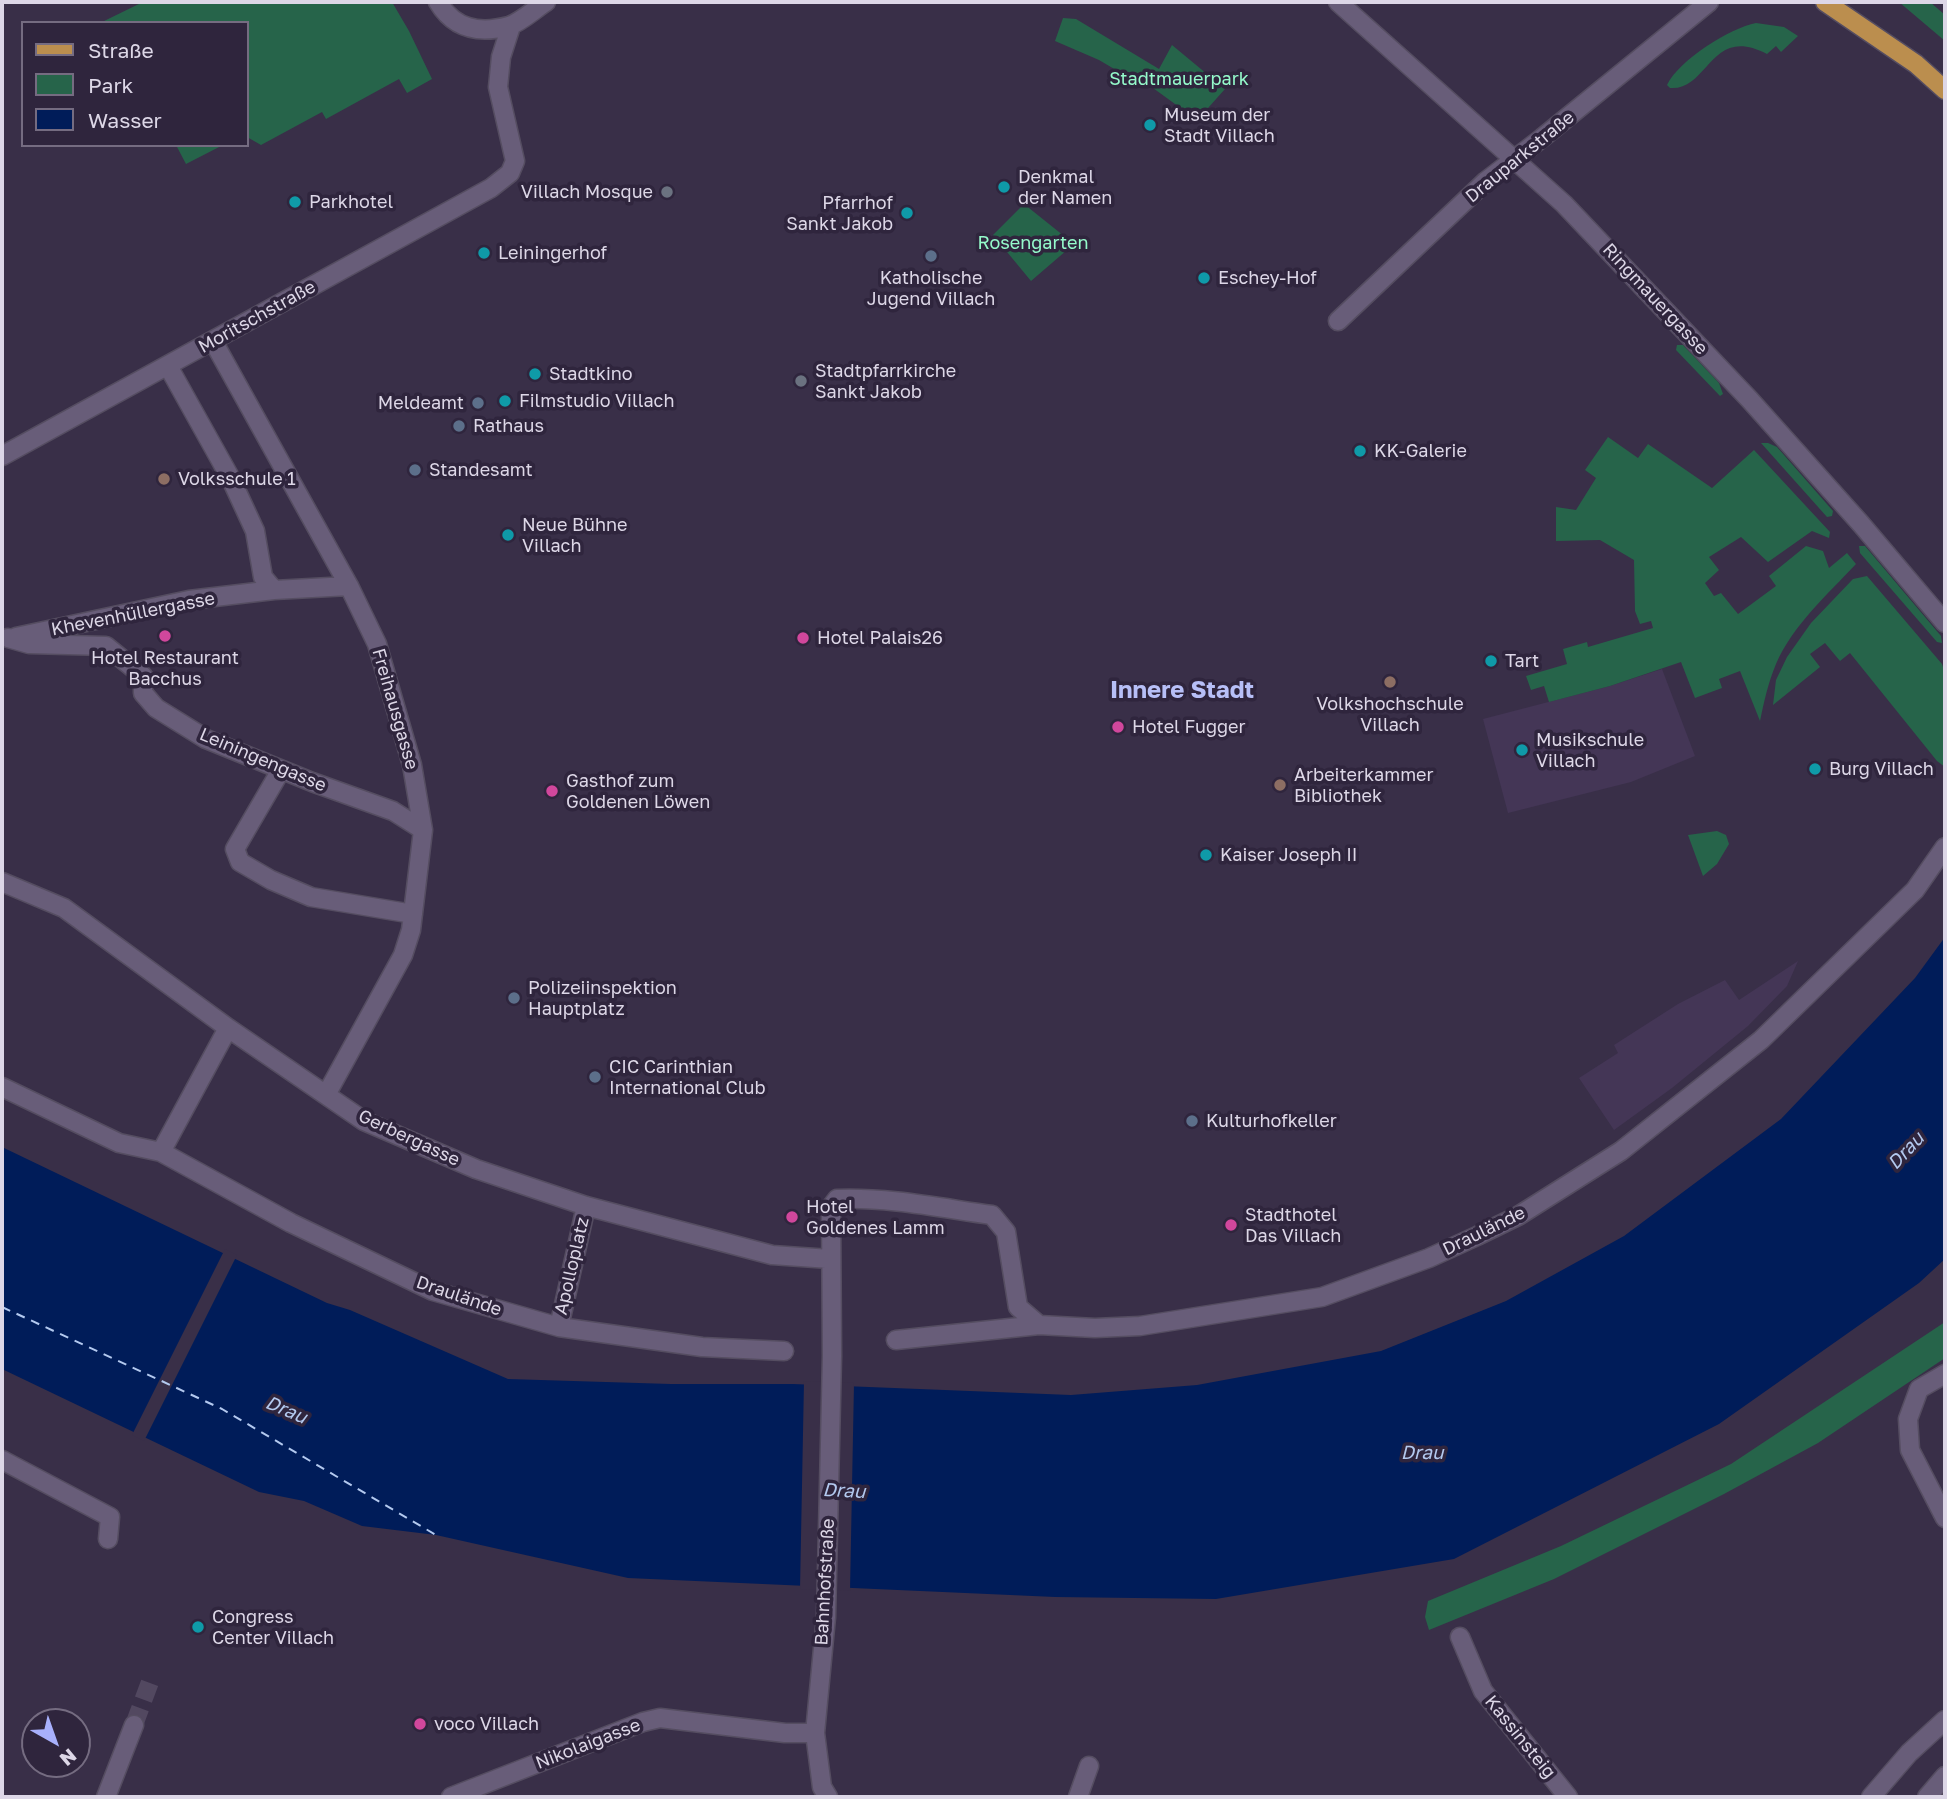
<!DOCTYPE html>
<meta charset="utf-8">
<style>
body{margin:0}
#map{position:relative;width:1947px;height:1799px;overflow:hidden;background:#392f48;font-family:"Golos Text",sans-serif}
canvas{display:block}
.frame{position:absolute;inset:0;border:4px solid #ddd7e7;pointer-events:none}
.legend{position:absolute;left:21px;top:21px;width:228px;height:126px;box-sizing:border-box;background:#2f253d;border:2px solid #756c81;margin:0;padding:9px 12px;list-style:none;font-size:21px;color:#ddd7e7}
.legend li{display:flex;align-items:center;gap:14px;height:35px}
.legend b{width:35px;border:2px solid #756c81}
.north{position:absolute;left:21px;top:1708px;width:70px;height:70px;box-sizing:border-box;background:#2f253d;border:2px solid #756c81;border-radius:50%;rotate:140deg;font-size:19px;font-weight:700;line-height:28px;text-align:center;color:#ddd7e7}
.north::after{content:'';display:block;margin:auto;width:24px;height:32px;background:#a8b0fc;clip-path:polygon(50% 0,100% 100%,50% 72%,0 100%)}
</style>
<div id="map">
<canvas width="1947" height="1799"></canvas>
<div class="frame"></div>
<ul class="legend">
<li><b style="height:9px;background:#bb8e4e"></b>Straße</li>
<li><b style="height:19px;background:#26644a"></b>Park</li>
<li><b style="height:19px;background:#001c59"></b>Wasser</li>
</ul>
<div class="north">N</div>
</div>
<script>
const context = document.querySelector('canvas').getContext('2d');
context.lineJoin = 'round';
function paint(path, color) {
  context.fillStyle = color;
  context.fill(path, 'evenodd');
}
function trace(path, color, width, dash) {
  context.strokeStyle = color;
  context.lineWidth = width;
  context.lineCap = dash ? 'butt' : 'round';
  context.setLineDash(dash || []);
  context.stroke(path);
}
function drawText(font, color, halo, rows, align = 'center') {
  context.font = font + ' "Golos Text",sans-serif';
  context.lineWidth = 7;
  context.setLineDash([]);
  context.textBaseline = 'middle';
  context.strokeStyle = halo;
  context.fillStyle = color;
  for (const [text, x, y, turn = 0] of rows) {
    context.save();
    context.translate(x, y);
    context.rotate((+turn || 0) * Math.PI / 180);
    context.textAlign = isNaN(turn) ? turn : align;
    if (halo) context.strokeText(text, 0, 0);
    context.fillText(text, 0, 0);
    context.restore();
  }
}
const built = new Path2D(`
 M1662,669L1695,756L1631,782L1508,813L1483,719L1610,686Z
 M1798,961L1787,986L1748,1026L1672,1088L1614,1130L1579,1078L1618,1053L1614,1045L1678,1004L1725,980L1739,1000Z`);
const green = new Path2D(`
 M143,2H392L409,31L432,79L407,93L399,79L326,119L322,112L261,145L247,137V23H100Z
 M1899,2H1930L1945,15V41Z
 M1063,18L1076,19L1159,69L1172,45L1225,89L1200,117L1186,112L1142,80L1138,83L1099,60L1055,41Z
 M1756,23L1784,27L1798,36L1781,52L1776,46L1767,54C1710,24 1709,91 1670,88L1667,85C1679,60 1730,28 1756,23Z
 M176,145H223L186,164Z
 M1024,204L1074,244L1031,281L993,235Z
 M1677,345H1683L1719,383L1723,394L1720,396L1676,350Z
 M1608,437L1638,458L1648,444L1712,488L1754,450L1830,532L1829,538L1812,531L1768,562L1741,537L1709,557L1719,570L1705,583L1714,596L1721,593L1738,614L1776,586L1769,576L1806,546L1823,551L1829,568L1847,553L1856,564C1827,595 1793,625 1776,664C1768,683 1764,702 1760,721L1740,671L1719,679L1722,688L1695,698L1681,662L1610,686L1549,702L1544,686L1531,690L1526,676L1567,664L1563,649L1587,642L1588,647L1653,628L1651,621L1640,624L1635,611L1634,560L1600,540L1556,541V507L1576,510L1596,478L1585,470Z
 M1761,443H1768L1777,447L1833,511L1832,516L1827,517Z
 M1859,546H1865L1941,636L1942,643L1937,642L1860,553Z
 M1867,576L1942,664L1945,673V767L1937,761L1850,653L1840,661L1825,643L1810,654L1820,667L1773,705L1776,680L1787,657L1811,623L1853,579Z
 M1717,831L1726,835L1729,844L1717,864L1703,876L1688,835Z
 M1945,1322V1358L1818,1443L1724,1494L1554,1579L1429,1630L1425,1617L1428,1601L1561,1546L1731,1464Z`);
const water = new Path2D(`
 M1945,937V1259L1919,1283L1719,1424L1454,1559L1216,1599L1055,1597L628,1578L436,1535L362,1526L304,1501L259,1492L2,1369V1147L327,1303L350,1310L508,1379L671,1384H793L1071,1395L1197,1385L1381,1351L1506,1301L1624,1236L1781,1119L1915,978Z`);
const pier = new Path2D(`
 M225,1249L237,1255L144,1441L132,1435Z
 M804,1381L854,1383L850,1591L800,1589Z`);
const ferry = new Path2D(`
 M2,1307L222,1409L436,1535`);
const minorTunnel = new Path2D(`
 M134,1725L150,1682`);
const minor = new Path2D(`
 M438,2C454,29 479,34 509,26C521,22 535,9 546,2
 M1338,2L1564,204L1750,400L1861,524L1945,623
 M1338,321L1486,181L1542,138L1709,2
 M213,341L349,586L377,644L412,765L423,830L411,930L403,955L326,1095
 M168,366L231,479L255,531L263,577L274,590
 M2,456L491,188L510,173L515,161L498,87L501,57L511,26
 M16,637L189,600L274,590L349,586
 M8,638L29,644L106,646L143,676V693L156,708L206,739L312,782L393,811L423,830
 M281,770L235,849L240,862L271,880L311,897L413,914
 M2,882L64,908L228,1028L364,1121L476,1169L586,1206L772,1255L830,1259
 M2,1087L119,1143L161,1152L291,1223L433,1291L559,1327L702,1347L784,1351
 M161,1152L228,1028
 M559,1327L586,1206
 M896,1340L1039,1325L1095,1328L1140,1326L1322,1297L1429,1258L1477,1236L1518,1216L1621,1151L1761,1040L1915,890L1945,847
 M1945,1374L1919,1389L1908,1419L1910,1450L1945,1518
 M2,1460L110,1517L108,1539
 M1460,1637L1483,1691L1568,1797
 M106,1797L134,1725
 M451,1797L643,1722L660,1718L785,1733H815
 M828,1797L822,1787L815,1733L826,1617L832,1356L831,1207L837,1199C889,1197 941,1208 992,1215L1006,1232L1018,1307L1039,1325
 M1078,1797L1089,1766
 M1871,1797L1909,1753L1945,1720
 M1927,1797L1945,1776`);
const major = new Path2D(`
 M1825,2L1916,64L1945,90`);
const markers = [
 [1150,125,7,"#0f9aa8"],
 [1004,187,7,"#0f9aa8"],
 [667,192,7,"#6b7280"],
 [295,202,7,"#0f9aa8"],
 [907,213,7,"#0f9aa8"],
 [484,253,7,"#0f9aa8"],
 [931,256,7,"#5c6f8a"],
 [1204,278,7,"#0f9aa8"],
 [535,374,7,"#0f9aa8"],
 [801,381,7,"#6b7280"],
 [505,401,7,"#0f9aa8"],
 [478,403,7,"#5c6f8a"],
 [459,426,7,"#5c6f8a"],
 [1360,451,7,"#0f9aa8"],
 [415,470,7,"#5c6f8a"],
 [164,479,7,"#8d6e63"],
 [508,535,7,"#0f9aa8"],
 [165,636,7,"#d1479c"],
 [803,638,7,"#d1479c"],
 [1491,661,7,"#0f9aa8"],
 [1390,682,7,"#8d6e63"],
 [1118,727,7,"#d1479c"],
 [1522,750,7,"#0f9aa8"],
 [1815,769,7,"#0f9aa8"],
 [1280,785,7,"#8d6e63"],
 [552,791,7,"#d1479c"],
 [1206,855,7,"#0f9aa8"],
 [514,998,7,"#5c6f8a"],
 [595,1077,7,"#5c6f8a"],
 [1192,1121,7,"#5c6f8a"],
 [792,1217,7,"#d1479c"],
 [1231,1225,7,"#d1479c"],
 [198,1627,7,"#0f9aa8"],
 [420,1724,7,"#d1479c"]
];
const parkNames = [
 ["Stadtmauerpark",1179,79],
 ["Rosengarten",1033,243]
];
const poiNames = [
 ["Museum der",1164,115],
 ["Stadt Villach",1164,136],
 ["Denkmal",1018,177],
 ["der Namen",1018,198],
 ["Villach Mosque",653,192,"right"],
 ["Parkhotel",309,202],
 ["Pfarrhof",893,203,"right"],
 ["Sankt Jakob",893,224,"right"],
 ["Leiningerhof",498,253],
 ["Katholische",931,278,"center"],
 ["Jugend Villach",931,299,"center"],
 ["Eschey-Hof",1218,278],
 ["Stadtpfarrkirche",815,371],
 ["Sankt Jakob",815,392],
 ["Stadtkino",549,374],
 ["Filmstudio Villach",519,401],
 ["Meldeamt",464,403,"right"],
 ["Rathaus",473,426],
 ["KK-Galerie",1374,451],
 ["Standesamt",429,470],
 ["Volksschule 1",178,479],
 ["Neue Bühne",522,525],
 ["Villach",522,546],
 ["Hotel Palais26",817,638],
 ["Hotel Restaurant",165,658,"center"],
 ["Bacchus",165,679,"center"],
 ["Tart",1505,661],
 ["Volkshochschule",1390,704,"center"],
 ["Villach",1390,725,"center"],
 ["Hotel Fugger",1132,727],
 ["Musikschule",1536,740],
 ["Villach",1536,761],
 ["Burg Villach",1829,769],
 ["Arbeiterkammer",1294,775],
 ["Bibliothek",1294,796],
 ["Gasthof zum",566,781],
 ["Goldenen Löwen",566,802],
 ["Kaiser Joseph II",1220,855],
 ["Polizeiinspektion",528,988],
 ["Hauptplatz",528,1009],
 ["CIC Carinthian",609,1067],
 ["International Club",609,1088],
 ["Kulturhofkeller",1206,1121],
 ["Hotel",806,1207],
 ["Goldenes Lamm",806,1228],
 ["Stadthotel",1245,1215],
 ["Das Villach",1245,1236],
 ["Congress",212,1617],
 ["Center Villach",212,1638],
 ["voco Villach",434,1724]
];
const streetNames = [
 ["Drauparkstraße",1520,157,-39],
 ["Ringmauergasse",1655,299,47],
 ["Moritschstraße",257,317,-29],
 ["Khevenhüllergasse",133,614,-11],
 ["Freihausgasse",395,709,74],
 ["Leiningengasse",263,760,23],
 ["Gerbergasse",409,1138,25],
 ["Draulände",1484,1231,-26],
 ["Apolloplatz",572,1266,-77],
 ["Draulände",459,1296,19],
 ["Bahnhofstraße",825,1582,-87],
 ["Kassinsteig",1520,1737,51],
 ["Nikolaigasse",588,1744,-21]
];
const waterNames = [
 ["Drau",1906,1151,-47],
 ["Drau",286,1410,23],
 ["Drau",1422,1453],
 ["Drau",844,1491,3]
];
const districtNames = [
 ["Innere Stadt",1182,690]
];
paint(built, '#443656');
paint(green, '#26644a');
paint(water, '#001c59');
paint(pier, '#392f48');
trace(ferry, '#b3c9ef', 2, [9, 7]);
trace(minorTunnel, '#524860', 18, [18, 9]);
trace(minor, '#554d61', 21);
trace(major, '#554d61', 21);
trace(minor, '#685d79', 18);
trace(major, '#bb8e4e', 18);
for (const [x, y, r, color] of markers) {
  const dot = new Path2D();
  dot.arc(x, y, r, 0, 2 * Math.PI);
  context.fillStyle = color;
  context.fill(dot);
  trace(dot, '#2f253d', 2.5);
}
drawText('18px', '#95facb', '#2f253d', parkNames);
drawText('18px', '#ddd7e7', '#2f253d', poiNames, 'left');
drawText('18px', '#ddd7e7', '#2f253d', streetNames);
drawText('italic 19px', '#b3c9ef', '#2f253d', waterNames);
drawText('bold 24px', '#b7bff7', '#2f253d', districtNames);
</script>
